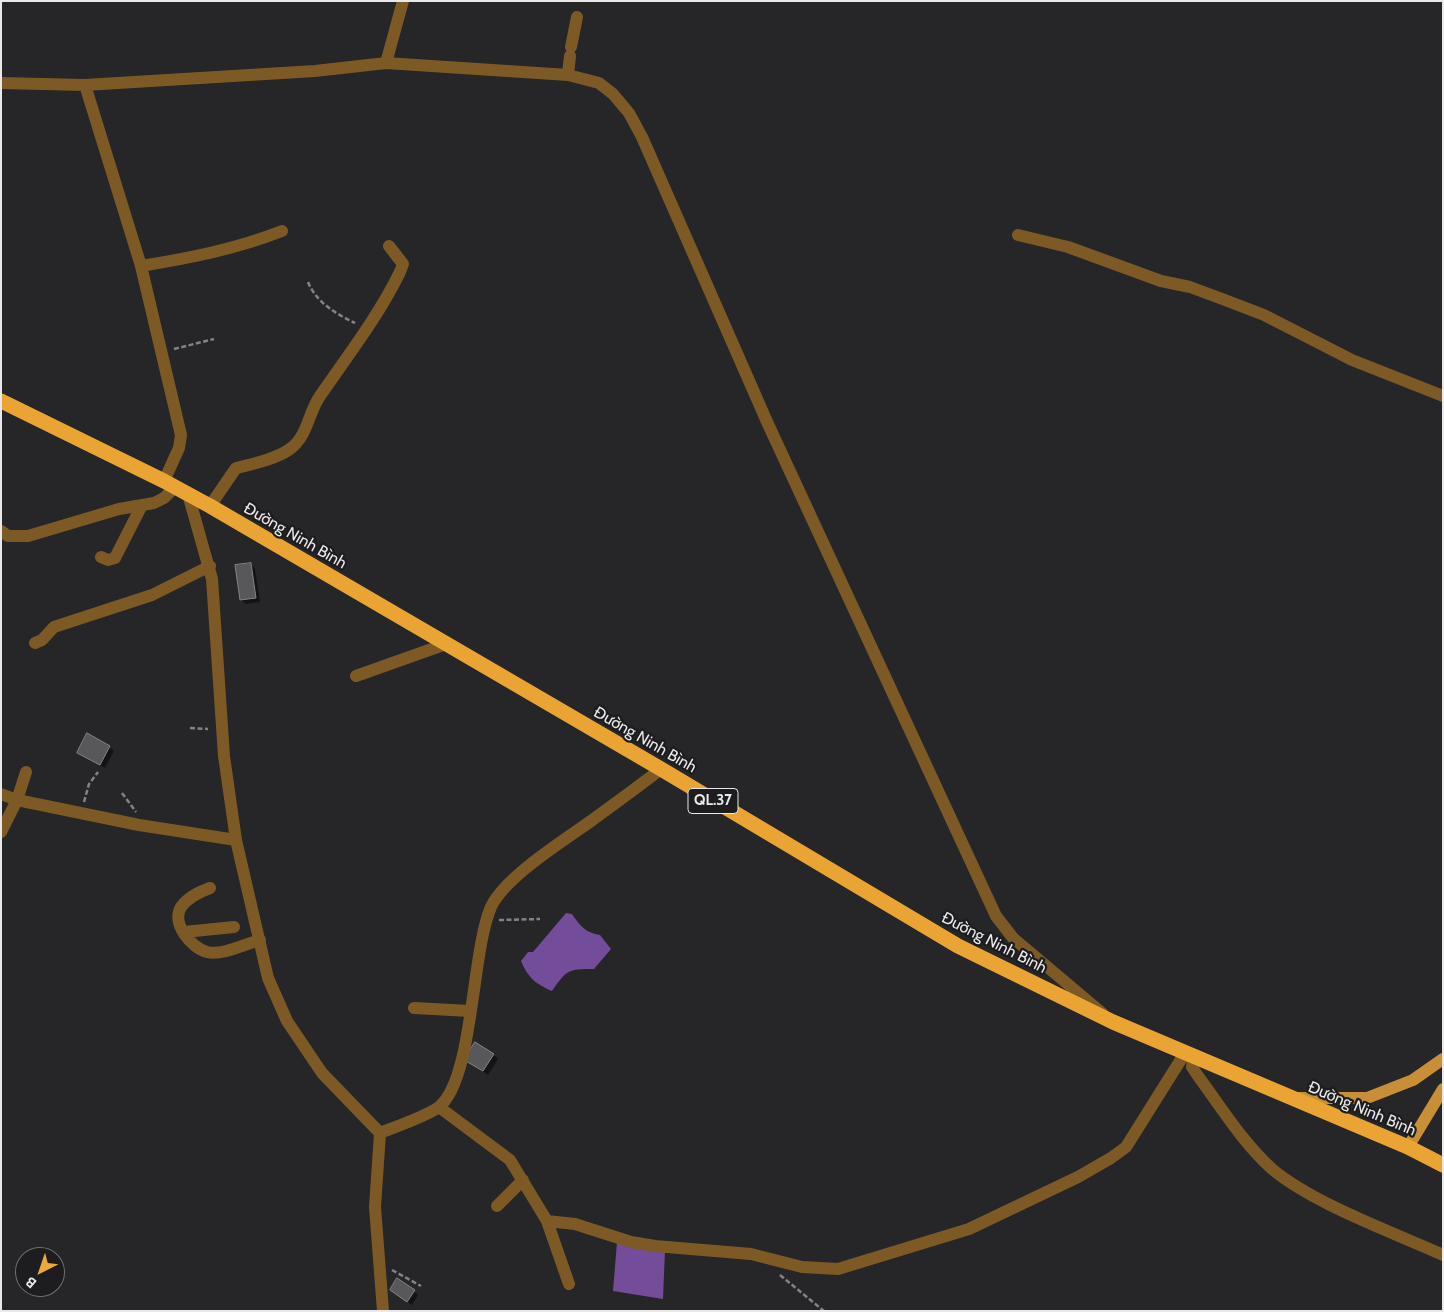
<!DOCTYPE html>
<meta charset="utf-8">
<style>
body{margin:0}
#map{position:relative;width:1444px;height:1312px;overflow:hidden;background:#262527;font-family:Cabin,sans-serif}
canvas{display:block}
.frame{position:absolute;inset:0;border:2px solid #e9e9ea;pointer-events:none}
.north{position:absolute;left:15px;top:1247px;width:50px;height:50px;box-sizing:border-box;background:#1d1c1e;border:1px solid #6f6e70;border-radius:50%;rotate:221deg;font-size:14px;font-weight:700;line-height:20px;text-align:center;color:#e9e9ea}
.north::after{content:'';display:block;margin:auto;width:18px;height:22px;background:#eda83c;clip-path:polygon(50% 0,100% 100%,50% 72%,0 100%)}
</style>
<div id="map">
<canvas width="1444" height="1312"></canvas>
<div class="frame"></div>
<div class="north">B</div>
</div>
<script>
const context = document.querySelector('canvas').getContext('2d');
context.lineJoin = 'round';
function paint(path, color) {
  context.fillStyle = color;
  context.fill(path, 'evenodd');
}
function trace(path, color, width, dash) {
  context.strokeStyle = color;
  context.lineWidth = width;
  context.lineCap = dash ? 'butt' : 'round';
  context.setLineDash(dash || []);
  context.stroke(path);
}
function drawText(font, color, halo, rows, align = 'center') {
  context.font = font + ' Cabin,sans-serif';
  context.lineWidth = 4.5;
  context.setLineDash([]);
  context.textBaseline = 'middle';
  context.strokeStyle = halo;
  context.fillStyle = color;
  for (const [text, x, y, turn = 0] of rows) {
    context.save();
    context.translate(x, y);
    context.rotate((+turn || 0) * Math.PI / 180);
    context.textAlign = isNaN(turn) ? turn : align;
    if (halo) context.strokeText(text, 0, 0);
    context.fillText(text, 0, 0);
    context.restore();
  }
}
const water = new Path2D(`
 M566,913L572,914C580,926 586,933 600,935L611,949L594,969C567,969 567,970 552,991C536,984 528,978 521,961L528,952H533Z
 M617,1242L665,1250L663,1299L613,1291Z`);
const shadow = new Path2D(`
 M251,564L255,569L260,602L246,604L241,600Z
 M109,747L114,751L105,768L78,752Z
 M494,1055L498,1059L488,1075L466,1059Z
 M414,1291L418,1295L412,1305L396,1294Z`);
const building = new Path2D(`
 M251,563L256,598L240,600L235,565Z
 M87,733L110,746L100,765L77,753Z
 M475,1042L494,1054L483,1071L464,1060Z
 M397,1278L415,1290L407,1302L390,1290Z`);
const path = new Path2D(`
 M308,282C316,302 336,314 355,323
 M174,349L214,339
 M190,728L208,729
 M122,793L136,812
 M84,802L89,784L98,772
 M499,920L540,919
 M392,1270L421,1286
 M780,1275L824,1311`);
const minor = new Path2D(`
 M571,47L577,17
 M386,63L403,1
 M568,75L570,56
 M1,83L85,85L315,71L386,63L568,75L599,83L613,94L629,113L642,137L768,424L996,916L1013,938L1102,1013
 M85,85L141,266L181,435L179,448L164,481
 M1018,235L1068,247L1161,281L1190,287L1225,300L1264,315L1352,360L1443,396
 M141,266C190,258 236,249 282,231
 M188,494L212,579L224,756L236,840L268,978L287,1021L322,1073L380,1133L375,1207L383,1311
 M210,506L236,468C253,464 276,459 290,449C308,436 308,413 320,396C348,355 378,317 400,272L403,264L389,246
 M1,531L8,536H28L119,509L154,503L164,498L175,487
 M101,557L108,560L115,558L142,505
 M35,643L42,640L54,627L152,595L210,566
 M356,676L446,644
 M1,794L17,800L139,825L236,840
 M1,832L17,800L26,772
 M210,888C199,892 188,897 181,907C171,923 191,948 207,952C222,956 245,944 260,940
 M184,932L234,927
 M414,1008L470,1011
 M1193,1057L1192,1067L1198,1076C1221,1107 1243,1143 1272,1169C1314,1204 1392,1232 1443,1255
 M439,1107L510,1160L547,1221L575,1224L631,1242L655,1246L751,1254L802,1267L838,1269L969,1229L1078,1177L1111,1158L1126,1147L1185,1053
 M380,1133C395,1127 427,1116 439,1107C474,1078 471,953 491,907C505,877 563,841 591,821C614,804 638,787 661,769
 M497,1206L523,1180
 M547,1221L569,1284`);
const major = new Path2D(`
 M1295,1098H1367L1413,1080L1443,1059
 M1408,1147L1443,1089`);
const highway = new Path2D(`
 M1,401L164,481L210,506L661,769L958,946L1113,1022L1408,1147L1443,1165`);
const shields = [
 [713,801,50]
];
const shieldNames = [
 ["QL.37",713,801]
];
const streetNames = [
 ["Đường Ninh Bình",295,536,30],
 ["Đường Ninh Bình",645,740,30],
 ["Đường Ninh Bình",994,943,27],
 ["Đường Ninh Bình",1362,1109,23]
];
paint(water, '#734d99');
paint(shadow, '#0007');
paint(building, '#585759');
trace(building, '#848386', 1);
trace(path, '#838384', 2.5, [5, 2.5]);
trace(minor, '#7d5926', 12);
trace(major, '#c98f37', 12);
trace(highway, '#eaa433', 15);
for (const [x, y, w] of shields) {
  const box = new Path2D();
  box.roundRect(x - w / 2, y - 12.5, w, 25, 4);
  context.fillStyle = '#1d1c1e';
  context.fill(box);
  trace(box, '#e9e9ea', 1);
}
drawText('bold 15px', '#e9e9ea', null, shieldNames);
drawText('16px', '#e9e9ea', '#1d1c1e', streetNames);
</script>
